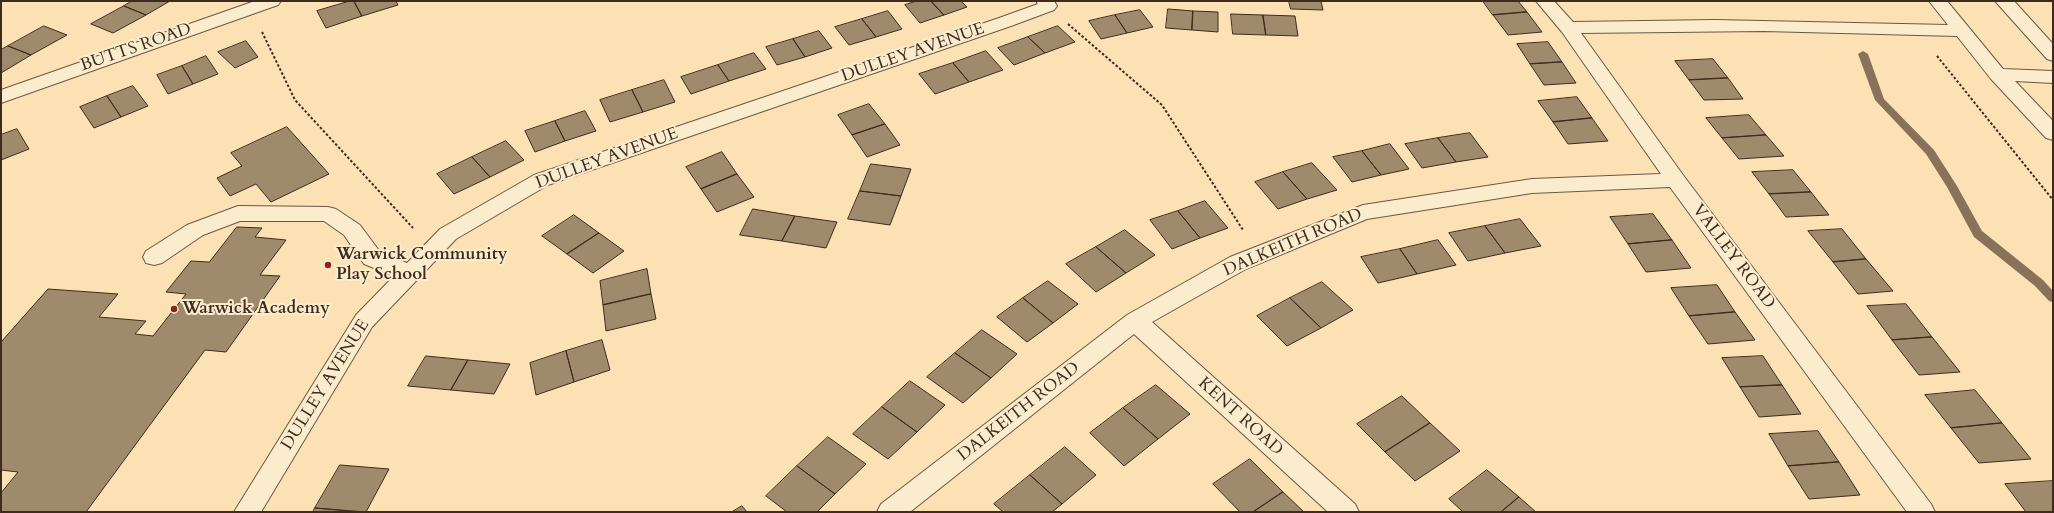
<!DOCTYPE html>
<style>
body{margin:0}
#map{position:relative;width:2054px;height:513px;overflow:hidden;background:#fbe1b4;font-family:Cardo,serif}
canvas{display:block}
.frame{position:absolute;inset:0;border:2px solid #3d2b1f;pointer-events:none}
</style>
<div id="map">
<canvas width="2054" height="513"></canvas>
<div class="frame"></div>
</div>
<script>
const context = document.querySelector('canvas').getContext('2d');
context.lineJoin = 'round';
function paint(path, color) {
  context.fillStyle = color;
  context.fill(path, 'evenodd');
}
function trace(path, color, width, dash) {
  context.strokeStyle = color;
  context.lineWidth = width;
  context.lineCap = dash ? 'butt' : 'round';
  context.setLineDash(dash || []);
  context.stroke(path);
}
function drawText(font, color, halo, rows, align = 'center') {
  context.font = font + ' Cardo,serif';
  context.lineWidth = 4;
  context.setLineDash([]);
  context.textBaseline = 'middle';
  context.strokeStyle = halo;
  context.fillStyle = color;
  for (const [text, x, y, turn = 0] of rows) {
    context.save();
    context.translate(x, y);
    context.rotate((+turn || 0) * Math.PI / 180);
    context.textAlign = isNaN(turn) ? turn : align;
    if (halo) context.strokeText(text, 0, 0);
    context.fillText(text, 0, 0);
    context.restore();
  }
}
const stream = new Path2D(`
 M1863,51L1868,54L1884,99L1934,150L1957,186L1982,231L2043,280L2053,291V302L2049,301L2035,286L1974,237L1947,187L1926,154L1875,100L1858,54Z`);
const building = new Path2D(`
 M132,1H170L146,15L124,6Z
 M350,1H354L362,16L326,28L317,11Z
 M354,1H396L398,5L362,16Z
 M917,1H931L944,15L920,23L905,5Z
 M931,1H961L967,7L944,15Z
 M1289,1H1321L1323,10L1291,9Z
 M1483,1H1518L1527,12L1493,15Z
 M124,6L146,15L113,33L91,24Z
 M1168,9L1193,11L1192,30L1166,28Z
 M1140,10L1153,27L1127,33L1115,15Z
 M888,11L902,29L876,37L862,19Z
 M1193,11L1218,12V32L1192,30Z
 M1527,12L1542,32L1508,35L1493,15Z
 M1231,14L1263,15L1266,35L1233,34Z
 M1115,15L1127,33L1101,39L1089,21Z
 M1263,15L1295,16L1298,36L1266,35Z
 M862,19L876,37L849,45L835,27Z
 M44,26L67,35L31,55L8,46Z
 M1058,26L1075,42L1045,53L1028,37Z
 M819,31L832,48L805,57L793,39Z
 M1028,37L1045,53L1014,65L998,48Z
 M793,39L805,57L777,65L766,47Z
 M246,41L258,57L235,68L218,52Z
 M1548,42L1562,62L1530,64L1517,44Z
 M8,46L31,55L1,73V50Z
 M986,51L1003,70L969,82L953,63Z
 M754,53L766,69L729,81L718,65Z
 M206,56L218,74L193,84L182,66Z
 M1713,59L1728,78L1689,80L1675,61Z
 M1562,62L1576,83L1544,85L1530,64Z
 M953,63L969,82L935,94L919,74Z
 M718,65L729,81L691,94L681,77Z
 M182,66L193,84L168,94L157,75Z
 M1728,78L1743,99L1704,100L1689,80Z
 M664,80L675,102L643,112L632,90Z
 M133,86L148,106L121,117L107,96Z
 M632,90L643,112L610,122L600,100Z
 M107,96L121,117L94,128L80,107Z
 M1577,97L1592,118L1553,122L1538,101Z
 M869,104L885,124L852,135L838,115Z
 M585,111L596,131L565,141L555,121Z
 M1749,115L1766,135L1722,138L1706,118Z
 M1592,118L1608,141L1568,144L1553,122Z
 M555,121L565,141L535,152L525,131Z
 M885,124L900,145L867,157L852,135Z
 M287,127L329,174L271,202L256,184L230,196L217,178L242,166L231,153Z
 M17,129L29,149L1,160V135Z
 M1470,133L1488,157L1456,162L1438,138Z
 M1766,135L1784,156L1739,159L1722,138Z
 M1438,138L1456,162L1422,168L1405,144Z
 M506,141L524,160L490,177L472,157Z
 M1390,144L1409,169L1381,175L1362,151Z
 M1362,151L1381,175L1352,182L1333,157Z
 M722,152L737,174L701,189L686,167Z
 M472,157L490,177L454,194L437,174Z
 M1312,163L1337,190L1307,199L1283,172Z
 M871,164L911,169L901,196L860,191Z
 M1793,170L1811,192L1769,194L1752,172Z
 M1283,172L1307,199L1278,209L1255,182Z
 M737,174L754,197L717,212L701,189Z
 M860,191L901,196L890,225L848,219Z
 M1811,192L1829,215L1786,217L1769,194Z
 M1205,201L1228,228L1200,238L1178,211Z
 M753,209L795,216L782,241L740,235Z
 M1178,211L1200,238L1172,249L1150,220Z
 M1653,214L1672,240L1628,244L1610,217Z
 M574,215L599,233L567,254L542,236Z
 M795,216L837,222L826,248L782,241Z
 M1520,219L1541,246L1505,253L1485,226Z
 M1485,226L1505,253L1468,261L1449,233Z
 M237,227L262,228L255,237L286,240L260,275L280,276L226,352L205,350L86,512H1V493L18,472L1,470V342L48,289L118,294L99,317L146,321L135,334L153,336L186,294L166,292L191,261L209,262Z
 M1842,229L1866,259L1833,262L1808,231Z
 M1125,230L1155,255L1126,273L1096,247Z
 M599,233L624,251L593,273L567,254Z
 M1438,240L1456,265L1417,274L1400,249Z
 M1672,240L1691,268L1646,272L1628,244Z
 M1096,247L1126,273L1096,292L1066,264Z
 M1400,249L1417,274L1378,283L1361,257Z
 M1866,259L1893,291L1858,294L1833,262Z
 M647,269L651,294L603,305L600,281Z
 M1048,281L1078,304L1053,323L1023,298Z
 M1322,282L1353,310L1321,328L1290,298Z
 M1717,285L1735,312L1689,316L1671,288Z
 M651,294L656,319L606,331L603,305Z
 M1023,298L1053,323L1027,342L997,317Z
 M1290,298L1321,328L1287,346L1257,316Z
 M1906,304L1932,337L1892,340L1867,306Z
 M1735,312L1755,340L1708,344L1689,316Z
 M982,330L1017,354L991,378L955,353Z
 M1932,337L1960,372L1919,375L1892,340Z
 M602,340L610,370L574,382L566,351Z
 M566,351L574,382L536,395L530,363Z
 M955,353L991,378L963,403L927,377Z
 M426,356L468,360L451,390L408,386Z
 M1763,356L1782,385L1740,387L1722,358Z
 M468,360L510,364L494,394L451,390Z
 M910,381L945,405L917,432L882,407Z
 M1156,385L1190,414L1158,439L1123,408Z
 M1782,385L1801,414L1759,417L1740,387Z
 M1975,390L2002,423L1951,428L1925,395Z
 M1402,396L1430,423L1385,452L1357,424Z
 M882,407L917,432L888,459L853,434Z
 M1123,408L1158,439L1124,466L1090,433Z
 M1430,423L1460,451L1415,481L1385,452Z
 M2002,423L2031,459L1979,463L1951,428Z
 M1818,431L1839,462L1788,466L1769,434Z
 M828,437L866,464L835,494L797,466Z
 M1065,447L1096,475L1062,504L1030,475Z
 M1250,459L1283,492L1253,512H1240L1213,484Z
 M1839,462L1860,495L1809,499L1788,466Z
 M340,465L389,469L366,512L315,508Z
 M797,466L835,494L817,512H787L766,496Z
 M1487,470L1519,497L1501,512H1463L1449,499Z
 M1030,475L1062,504L1052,512H1003L994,504Z
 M2053,481V512H2026L2005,484Z
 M1283,492L1304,512H1253Z
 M1519,497L1536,512H1501Z
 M742,506L747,512H732Z
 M315,508L360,512H313Z`);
const path = new Path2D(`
 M1068,24L1162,105L1243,230
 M262,32L295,100L413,228
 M1937,56L2053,200`);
const minor = new Path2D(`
 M255,1H281L278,5L1,103V90Z
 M1036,1H1054L1057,6L1054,10L1011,26L548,185L456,239L372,327L261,512H234L356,315L394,276L364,264L344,235L324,221H240L203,235L162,263L154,265L146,263L143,257L146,251L187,225L238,206L328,207L336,209L360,225L380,252L407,263L440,229L534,175L999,18L1038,4Z
 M1536,1H1554L1573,22L1715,20L1948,25L1929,1H1947L2003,69L2053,71V83L2015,81L2053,121V140L2046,138L1991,79L1957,36L1764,31L1581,33L1683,175L1931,504L1935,512H1907L1670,187L1532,193L1367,219L1246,269L1152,322L1355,504L1359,512H1328L1134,334L910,512H877L881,504L1127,315L1230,257L1363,205L1532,179L1661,174L1562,32Z
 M1995,1H2014L2053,44V61L2047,59Z`);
const markers = [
 [328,265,4,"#8f2418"],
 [174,309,4,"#8f2418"]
];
const streetNames = [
 ["BUTTS ROAD",136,48,-19],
 ["DULLEY AVENUE",913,53,-19],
 ["DULLEY AVENUE",607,159,-20],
 ["DALKEITH ROAD",1293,243,-23],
 ["VALLEY ROAD",1733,257,53],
 ["DULLEY AVENUE",326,385,-58],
 ["DALKEITH ROAD",1019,412,-38],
 ["KENT ROAD",1240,417,42]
];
const poiNames = [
 ["Warwick Community",336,255],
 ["Play School",336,275],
 ["Warwick Academy",182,309]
];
paint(stream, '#88735a');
paint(building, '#a08a6c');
trace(building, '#3d2b1f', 1);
trace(minor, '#6c5844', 2);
trace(path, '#3d2b1f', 2, [2.5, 2]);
paint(minor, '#fcecce');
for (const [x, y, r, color] of markers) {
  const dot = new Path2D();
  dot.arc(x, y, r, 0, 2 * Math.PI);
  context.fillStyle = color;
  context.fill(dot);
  trace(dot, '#fcecce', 1.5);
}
drawText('17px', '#3d2b1f', '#fcecce', streetNames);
drawText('bold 17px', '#3d2b1f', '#fcecce', poiNames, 'left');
</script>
